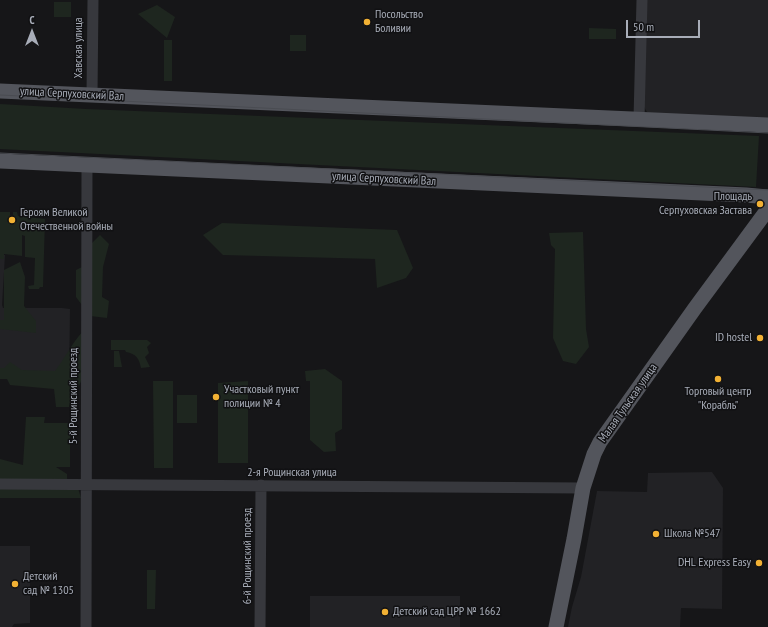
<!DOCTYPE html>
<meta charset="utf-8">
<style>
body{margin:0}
#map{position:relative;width:768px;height:627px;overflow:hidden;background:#161618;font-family:"PT Sans Narrow",sans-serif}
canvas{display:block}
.north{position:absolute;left:12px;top:12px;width:40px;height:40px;-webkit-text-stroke:3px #111113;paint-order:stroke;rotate:0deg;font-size:11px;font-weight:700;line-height:16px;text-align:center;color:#a8adb8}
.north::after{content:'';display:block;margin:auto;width:14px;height:18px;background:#a8adb8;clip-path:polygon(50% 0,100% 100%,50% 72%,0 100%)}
.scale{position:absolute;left:626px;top:20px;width:74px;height:18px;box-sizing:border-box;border:2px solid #a8adb8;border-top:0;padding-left:5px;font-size:12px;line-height:14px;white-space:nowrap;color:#a8adb8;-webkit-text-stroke:3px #111113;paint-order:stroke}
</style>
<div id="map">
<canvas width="768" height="627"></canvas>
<div class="north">С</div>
<div class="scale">50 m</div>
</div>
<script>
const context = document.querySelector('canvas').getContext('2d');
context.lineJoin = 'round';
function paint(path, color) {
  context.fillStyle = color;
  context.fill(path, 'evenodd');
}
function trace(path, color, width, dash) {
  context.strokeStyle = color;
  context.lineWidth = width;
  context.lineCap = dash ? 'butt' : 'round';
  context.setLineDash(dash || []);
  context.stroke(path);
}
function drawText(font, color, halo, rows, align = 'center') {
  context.font = font + ' "PT Sans Narrow",sans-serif';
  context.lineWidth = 3;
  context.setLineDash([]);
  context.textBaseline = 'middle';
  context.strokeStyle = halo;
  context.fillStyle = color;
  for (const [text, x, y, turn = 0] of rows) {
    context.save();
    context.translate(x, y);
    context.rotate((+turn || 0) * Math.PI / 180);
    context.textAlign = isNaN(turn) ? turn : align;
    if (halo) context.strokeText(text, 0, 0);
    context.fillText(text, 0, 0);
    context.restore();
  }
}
const built = new Path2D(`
 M646,0H768V120L651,116L647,112L644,107Z
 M0,255H5L2,305L3,308H62L70,309L69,384L0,372Z
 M712,472L723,488L722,609L681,608L680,627H568L572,607L581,577L597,491L647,492L648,473Z
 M0,546H30V623L14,624L12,627H0Z
 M310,596H460V627H310Z`);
const green = new Path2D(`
 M54,2H71V17H54Z
 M157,5L175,17L167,38L138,14Z
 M589,28L616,29V39H589Z
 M290,35H306V51H290Z
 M164,40H172V81H164Z
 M0,104L86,109L759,136L756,187L0,149Z
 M0,212H10V215H13V212H17L18,216L45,219L43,287H40L39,289H29L28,286L34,285L35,258L25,257V236L22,235V256L4,254V259H0Z
 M222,223L397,230L413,268L406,278L377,288L375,259L223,255L203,235Z
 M583,232L586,329L589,347L576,364L563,361L553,338L555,249L551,245L549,233Z
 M100,235L109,244L103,267L102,297L109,301L107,318L90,316L76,297V270L84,266L90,245Z
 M20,262L25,277L24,306L36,321V333L0,329V320H4V270Z
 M83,331L84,375L69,407H56L54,389L10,385L7,379H0V368H4L10,362L22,370L55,371C65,358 72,343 83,331Z
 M111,340H147L151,343L147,347L149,353L145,357L150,367L141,368C139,358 136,354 126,352L125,350H111Z
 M114,351H119L122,367H114Z
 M325,369L342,381V429L335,433L336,451L324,452L310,440V381H306L305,371Z
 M153,381H173V468H154Z
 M248,381V463H218V383Z
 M177,395H197V423H177Z
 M26,417H45L44,423H70V467H56L67,474V481H0V459L23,465Z
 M0,488H78L81,498H0Z
 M147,570H156L155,609H147Z`);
const minor = new Path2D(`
 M92,95L93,0
 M639,119L642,0
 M0,484L583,488
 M86,627L87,165
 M260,627L261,485`);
const major = new Path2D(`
 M0,91L768,125
 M0,161L746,195L768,197
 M556,627L574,539L583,488L594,454L600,442L695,308L768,209`);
const tram = new Path2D(`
 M0,95L768,133
 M0,153L768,190`);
const markers = [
 [367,22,4,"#f2b134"],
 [760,204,4,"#f2b134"],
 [12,220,4,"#f2b134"],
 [760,338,4,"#f2b134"],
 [718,379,4,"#f2b134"],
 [216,397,4,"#f2b134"],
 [656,534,4,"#f2b134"],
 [759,563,4,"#f2b134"],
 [15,584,4,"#f2b134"],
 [385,612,4,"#f2b134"]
];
const poiNames = [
 ["Посольство",375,15],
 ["Боливии",375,29],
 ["Площадь",752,197,"right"],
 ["Серпуховская Застава",752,211,"right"],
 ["Героям Великой",20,213],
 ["Отечественной войны",20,227],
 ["ID hostel",752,338,"right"],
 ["Участковый пункт",224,390],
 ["полиции № 4",224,404],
 ["Торговый центр",718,392,"center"],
 ["\"Корабль\"",718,406,"center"],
 ["Школа №547",664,534],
 ["DHL Express Easy",751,563,"right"],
 ["Детский",23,577],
 ["сад № 1305",23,591],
 ["Детский сад ЦРР № 1662",393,612]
];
const streetNames = [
 ["Хавская улица",79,48,-90],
 ["улица Серпуховский Вал",72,94,3],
 ["улица Серпуховский Вал",384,179,3],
 ["5-й Рощинский проезд",74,396,-90],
 ["Малая Тульская улица",628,403,-55],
 ["2-я Рощинская улица",292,473],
 ["6-й Рощинский проезд",248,556,-90]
];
paint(built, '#222225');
paint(green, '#1e261f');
trace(minor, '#37383d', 11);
trace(major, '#53555c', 15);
trace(tram, '#4a4c52', 1);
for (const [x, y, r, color] of markers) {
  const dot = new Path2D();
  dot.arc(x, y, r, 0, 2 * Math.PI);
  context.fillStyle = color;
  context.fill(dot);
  trace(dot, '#111113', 1.5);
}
drawText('12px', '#a8adb8', '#111113', poiNames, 'left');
drawText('12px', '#a8adb8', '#111113', streetNames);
</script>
